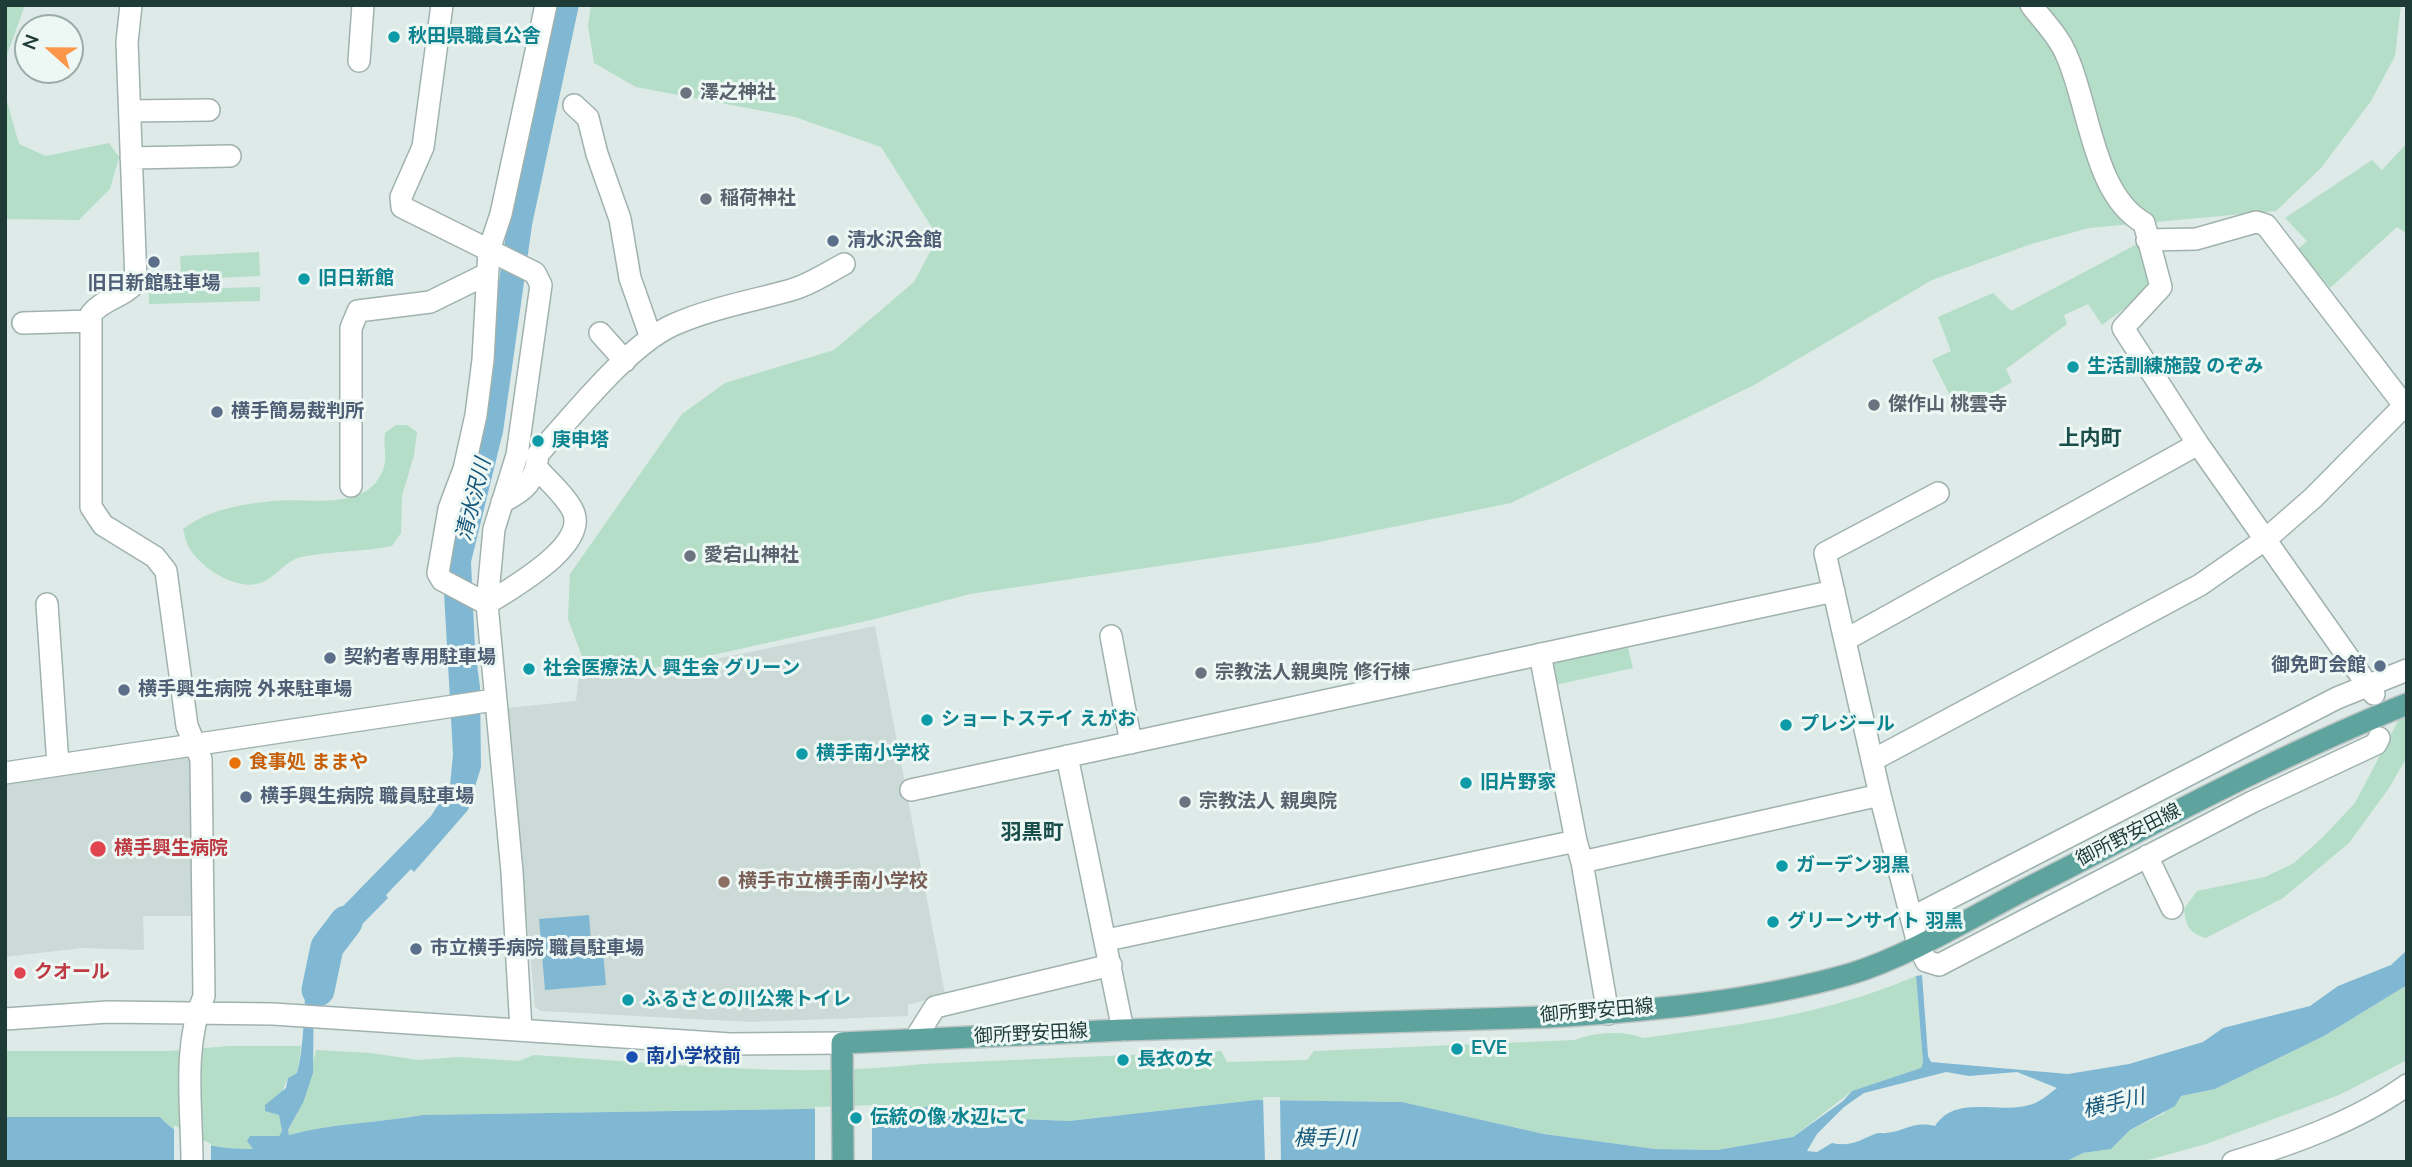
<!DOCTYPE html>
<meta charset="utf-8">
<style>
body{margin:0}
#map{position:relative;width:2412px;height:1167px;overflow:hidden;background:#ddeae7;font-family:"Nunito Sans",sans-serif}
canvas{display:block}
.frame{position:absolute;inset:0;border:7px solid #1e3b38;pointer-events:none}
.north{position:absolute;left:14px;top:14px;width:70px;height:70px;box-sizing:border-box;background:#edf7f4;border:2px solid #9aaca9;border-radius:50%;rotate:291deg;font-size:19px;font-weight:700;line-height:28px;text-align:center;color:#1e3b38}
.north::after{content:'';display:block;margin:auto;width:24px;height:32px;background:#fc9649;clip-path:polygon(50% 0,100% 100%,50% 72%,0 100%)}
</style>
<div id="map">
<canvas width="2412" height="1167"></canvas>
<div class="frame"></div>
<div class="north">N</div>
</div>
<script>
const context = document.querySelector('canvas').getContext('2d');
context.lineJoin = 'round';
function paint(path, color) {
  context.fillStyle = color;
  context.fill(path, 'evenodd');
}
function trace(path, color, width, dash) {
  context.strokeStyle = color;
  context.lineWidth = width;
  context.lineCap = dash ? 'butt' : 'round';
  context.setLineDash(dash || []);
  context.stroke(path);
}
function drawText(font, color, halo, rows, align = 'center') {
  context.font = font + ' "Nunito Sans","Noto Sans JP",sans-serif';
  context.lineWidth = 6;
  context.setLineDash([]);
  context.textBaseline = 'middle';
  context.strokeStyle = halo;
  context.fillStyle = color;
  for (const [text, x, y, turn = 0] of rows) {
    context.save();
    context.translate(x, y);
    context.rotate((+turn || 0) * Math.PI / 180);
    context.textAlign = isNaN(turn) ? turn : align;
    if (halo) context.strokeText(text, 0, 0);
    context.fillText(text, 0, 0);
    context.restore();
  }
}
const built = new Path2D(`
 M875,626L945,994L908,1005V1016L751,1022L541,1011L535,1007L507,708L576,701L580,666L625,678Z
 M190,753L192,916H143L144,950L82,948L5,957V783Z`);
const green = new Path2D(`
 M5,5H25L5,60Z
 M591,5H2401L2395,56L2371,101L2321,168L2276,211L2089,228L2031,244L1932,280L1754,385L1511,503L1314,543L970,594L875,619L636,672L582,656L568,619L570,574L682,414L725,383L834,350L914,282L938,237L881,147L795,117L636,87L594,63L588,26Z
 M5,94L19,144L46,156L109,143L119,157L110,189L79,220L5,219Z
 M2407,143L2406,233L2397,227L2330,288L2298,249L2307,241L2285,218L2372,160L2382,170Z
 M2141,242L2155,286L2102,325L2088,304L2064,315L2067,324L2006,369L2012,382L1959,413L1932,360L1951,351L1938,317L1993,293L2011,311Z
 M259,252L260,276L150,281V275L181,274L180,256Z
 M260,287V301L149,304V290Z
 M396,425H407L417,432L414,455L402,496L401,533L392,546C362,552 331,551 301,557C285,561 275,578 260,583C237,591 201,568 190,549C186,544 185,535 183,529C210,509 242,504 275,501C308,497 366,513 383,470C388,458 383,446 385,433Z
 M1627,644L1633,668L1555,685L1550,662Z
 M2407,704V757L2389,788L2349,843L2283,898L2206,938C2189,933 2186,926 2184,909L2197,891L2265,877L2294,863L2322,838L2355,803Z
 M1916,976L1923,1062L1921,1068L1852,1091L1793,1137L1717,1150L1655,1149L1544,1134L1402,1102L1256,1100L1069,1121L949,1116L928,1107L422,1115C378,1123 332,1123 289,1135L288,1131L303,1103L316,1050L371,1053L418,1060L459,1057L519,1061L534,1055C663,1063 794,1079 922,1064L1221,1051L1227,1062L1307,1060L1314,1051L1575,1040C1594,1032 1625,1030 1643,1038C1743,1024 1822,1016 1916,976Z
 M2407,985V1060L2339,1095L2206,1144L2141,1162H2065L2083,1153L2111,1149L2130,1130L2163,1114L2181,1096L2215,1089L2324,1036Z
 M229,1046H301L297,1073L288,1078L273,1113L279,1115L282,1131L279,1136C270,1138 264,1145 255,1148C224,1159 181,1139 160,1117H5V1051H169Z`);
const water = new Path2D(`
 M555,5H579L532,225L503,432L471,562L475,649L480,687L481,767L468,810L414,872L411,869L386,895L388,898L327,960L319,958L314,973L313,1073L303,1103L288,1130L289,1135C332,1123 378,1123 422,1115L928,1107L949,1116L1069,1121L1256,1100L1402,1102L1544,1134L1655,1149L1717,1150L1793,1137L1843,1101L1852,1091L1921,1068L1923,1062L1916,976L1922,975L1928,1056L1931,1062L2068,1074L2129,1064L2203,1042L2223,1028L2310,1006L2338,986L2391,965L2407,950V985L2324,1036L2215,1089L2181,1096L2175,1106L2130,1130L2111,1149L2083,1153L2065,1162H5V1117H160C187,1145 216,1149 253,1149L247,1141L250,1136H279L282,1131L279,1115L265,1111V1105L286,1088L288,1078L297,1073C309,1027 299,979 317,933L431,816L450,786L453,754L444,592L489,351L510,206ZM1946,1072L1969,1076L2017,1072L2057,1088C2051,1092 2045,1098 2039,1101C2006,1119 1958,1091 1935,1126C1912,1121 1907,1131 1886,1133C1881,1134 1880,1132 1875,1134C1860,1140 1851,1147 1832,1143L1817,1152L1807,1151L1817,1134L1844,1107L1864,1093Z
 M589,915L591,942L602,941L606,985L545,990L539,919Z`);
const pier = new Path2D(`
 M1263,1097H1280L1281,1162H1265Z
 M872,1105V1162H815V1107Z
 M174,1125L211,1144V1162H174Z`);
const river = new Path2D(`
 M318,990L327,947L346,922`);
const minor = new Path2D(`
 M131,5L127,42L136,282C123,298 104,298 91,314V507L103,525L155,557L166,571L187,726L201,759L204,996C182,1046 192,1108 192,1162
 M442,5L423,147L401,197L402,207L535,273L541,285L517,455L494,529L487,604L512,872L521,1030
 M2031,5C2043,21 2058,35 2066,54C2089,103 2093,195 2144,223L2161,287L2123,328L2198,444L2374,694
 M359,61L363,5
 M574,105L588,118L597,154L620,219L630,278L651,338
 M130,111L209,110
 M131,158L230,156
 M2147,240L2196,239L2256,222L2266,225L2407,409
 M23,323L91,321
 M600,333L625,361
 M351,486V328L358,311L430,302L487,274
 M1938,493L1825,553L1880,795L1918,944L1926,961L1939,965L2252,802L2376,744L2379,738
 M502,502C525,491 536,481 538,454C573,416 627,346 673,325C711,308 752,301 791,290C810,285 827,273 844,264
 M47,604L58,765
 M487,604L442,580L438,573L449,509L464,469L476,415L483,360L489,250L501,214L546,5
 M487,604C509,589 592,545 572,509C564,494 548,481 537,468
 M1111,636L1131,743
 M1845,640L2198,444
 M1540,654L1576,841L1582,862L1608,1014
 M1067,756L1123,1030
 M1873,760L2200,585L2266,539L2313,498L2407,403
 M5,773L494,700
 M911,790L1834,591
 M2147,856L2172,908
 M1582,862L1880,795
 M1913,917L2337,698L2407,670
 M1107,940L1576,841
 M5,1019L108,1012L273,1014L730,1044L842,1043
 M915,1039L935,1007L1111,965
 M2233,1162C2292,1144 2357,1121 2407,1085`);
const major = new Path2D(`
 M843,1162L842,1043L1123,1030L1546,1017C1647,1011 1752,1002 1850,974C1907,957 1972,917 2026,889C2152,825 2275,757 2407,704`);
const markers = [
 [394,37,7,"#0f9aa8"],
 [686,93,7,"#6b7280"],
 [706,199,7,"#6b7280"],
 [833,241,7,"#5c6f8a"],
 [154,262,7,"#5c6f8a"],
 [304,279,7,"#0f9aa8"],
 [2073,367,7,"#0f9aa8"],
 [1874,405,7,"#6b7280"],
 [217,412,7,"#5c6f8a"],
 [538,441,7,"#0f9aa8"],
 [690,556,7,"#6b7280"],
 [330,658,7,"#5c6f8a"],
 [2380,666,7,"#5c6f8a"],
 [529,669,7,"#0f9aa8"],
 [1201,673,7,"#6b7280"],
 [124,690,7,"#5c6f8a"],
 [927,720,7,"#0f9aa8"],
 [1786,725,7,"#0f9aa8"],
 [802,754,7,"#0f9aa8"],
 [235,763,7,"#e8710a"],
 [1466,783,7,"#0f9aa8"],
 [246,797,7,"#5c6f8a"],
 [1185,802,7,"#6b7280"],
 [98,849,9,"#e0444e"],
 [1782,866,7,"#0f9aa8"],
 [724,882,7,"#8d6e63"],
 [1773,922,7,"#0f9aa8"],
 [416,949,7,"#5c6f8a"],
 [20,973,7,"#e0444e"],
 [628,1000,7,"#0f9aa8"],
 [1457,1049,7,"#0f9aa8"],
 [632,1057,7,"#1a4fb4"],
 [1123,1060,7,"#0f9aa8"],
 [856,1118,7,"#0f9aa8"]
];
const cultureNames = [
 ["秋田県職員公舎",408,37],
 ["旧日新館",318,279],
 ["生活訓練施設 のぞみ",2087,367],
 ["庚申塔",552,441],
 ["社会医療法人 興生会 グリーン",543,669],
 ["ショートステイ えがお",941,720],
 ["プレジール",1800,725],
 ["横手南小学校",816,754],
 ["旧片野家",1480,783],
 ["ガーデン羽黒",1796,866],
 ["グリーンサイト 羽黒",1787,922],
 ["ふるさとの川公衆トイレ",642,1000],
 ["EVE",1471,1049],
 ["長衣の女",1137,1060],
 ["伝統の像 水辺にて",870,1118]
];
const worshipNames = [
 ["澤之神社",700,93],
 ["稲荷神社",720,199],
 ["傑作山 桃雲寺",1888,405],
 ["愛宕山神社",704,556],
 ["宗教法人親奥院 修行棟",1215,673],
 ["宗教法人 親奥院",1199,802]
];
const serviceNames = [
 ["清水沢会館",847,241],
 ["旧日新館駐車場",154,284,"center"],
 ["横手簡易裁判所",231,412],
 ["契約者専用駐車場",344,658],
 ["御免町会館",2366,666,"right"],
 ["横手興生病院 外来駐車場",138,690],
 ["横手興生病院 職員駐車場",260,797],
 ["市立横手病院 職員駐車場",430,949]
];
const foodNames = [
 ["食事処 ままや",249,763]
];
const streetNames = [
 ["御所野安田線",2129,836,-27],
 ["御所野安田線",1597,1012,-5],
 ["御所野安田線",1031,1035,-3]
];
const healthNames = [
 ["横手興生病院",114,849],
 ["クオール",34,973]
];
const educationNames = [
 ["横手市立横手南小学校",738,882]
];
const transitNames = [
 ["南小学校前",646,1057]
];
const neighbourhoodNames = [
 ["上内町",2090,440],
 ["羽黒町",1032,834]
];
const waterNames = [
 ["清水沢川",475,500,-76],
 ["横手川",2114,1105,-13],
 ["横手川",1325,1140]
];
paint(built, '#cbdad6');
paint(green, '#b4dec7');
paint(water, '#80b8d4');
paint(pier, '#ddeae7');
trace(river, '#80b8d4', 33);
trace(minor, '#a0b2af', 24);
trace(major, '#bcc4c3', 24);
trace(minor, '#fff', 21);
trace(major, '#5ea39e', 21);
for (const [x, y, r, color] of markers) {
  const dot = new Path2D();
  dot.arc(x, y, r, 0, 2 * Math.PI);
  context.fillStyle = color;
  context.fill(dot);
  trace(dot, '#edf7f4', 2.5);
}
drawText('bold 19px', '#0d838f', '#edf7f4', cultureNames, 'left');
drawText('bold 19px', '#5b616d', '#edf7f4', worshipNames, 'left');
drawText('bold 19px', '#4e5e75', '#edf7f4', serviceNames, 'left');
drawText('bold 19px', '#c56008', '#edf7f4', foodNames, 'left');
drawText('19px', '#1e3b38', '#edf7f4', streetNames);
drawText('bold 19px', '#be3a42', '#edf7f4', healthNames, 'left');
drawText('bold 19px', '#785e54', '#edf7f4', educationNames, 'left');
drawText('bold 19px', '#164399', '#edf7f4', transitNames, 'left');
drawText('bold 21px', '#194e4a', '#edf7f4', neighbourhoodNames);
drawText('italic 21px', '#15567a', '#edf7f4', waterNames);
</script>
